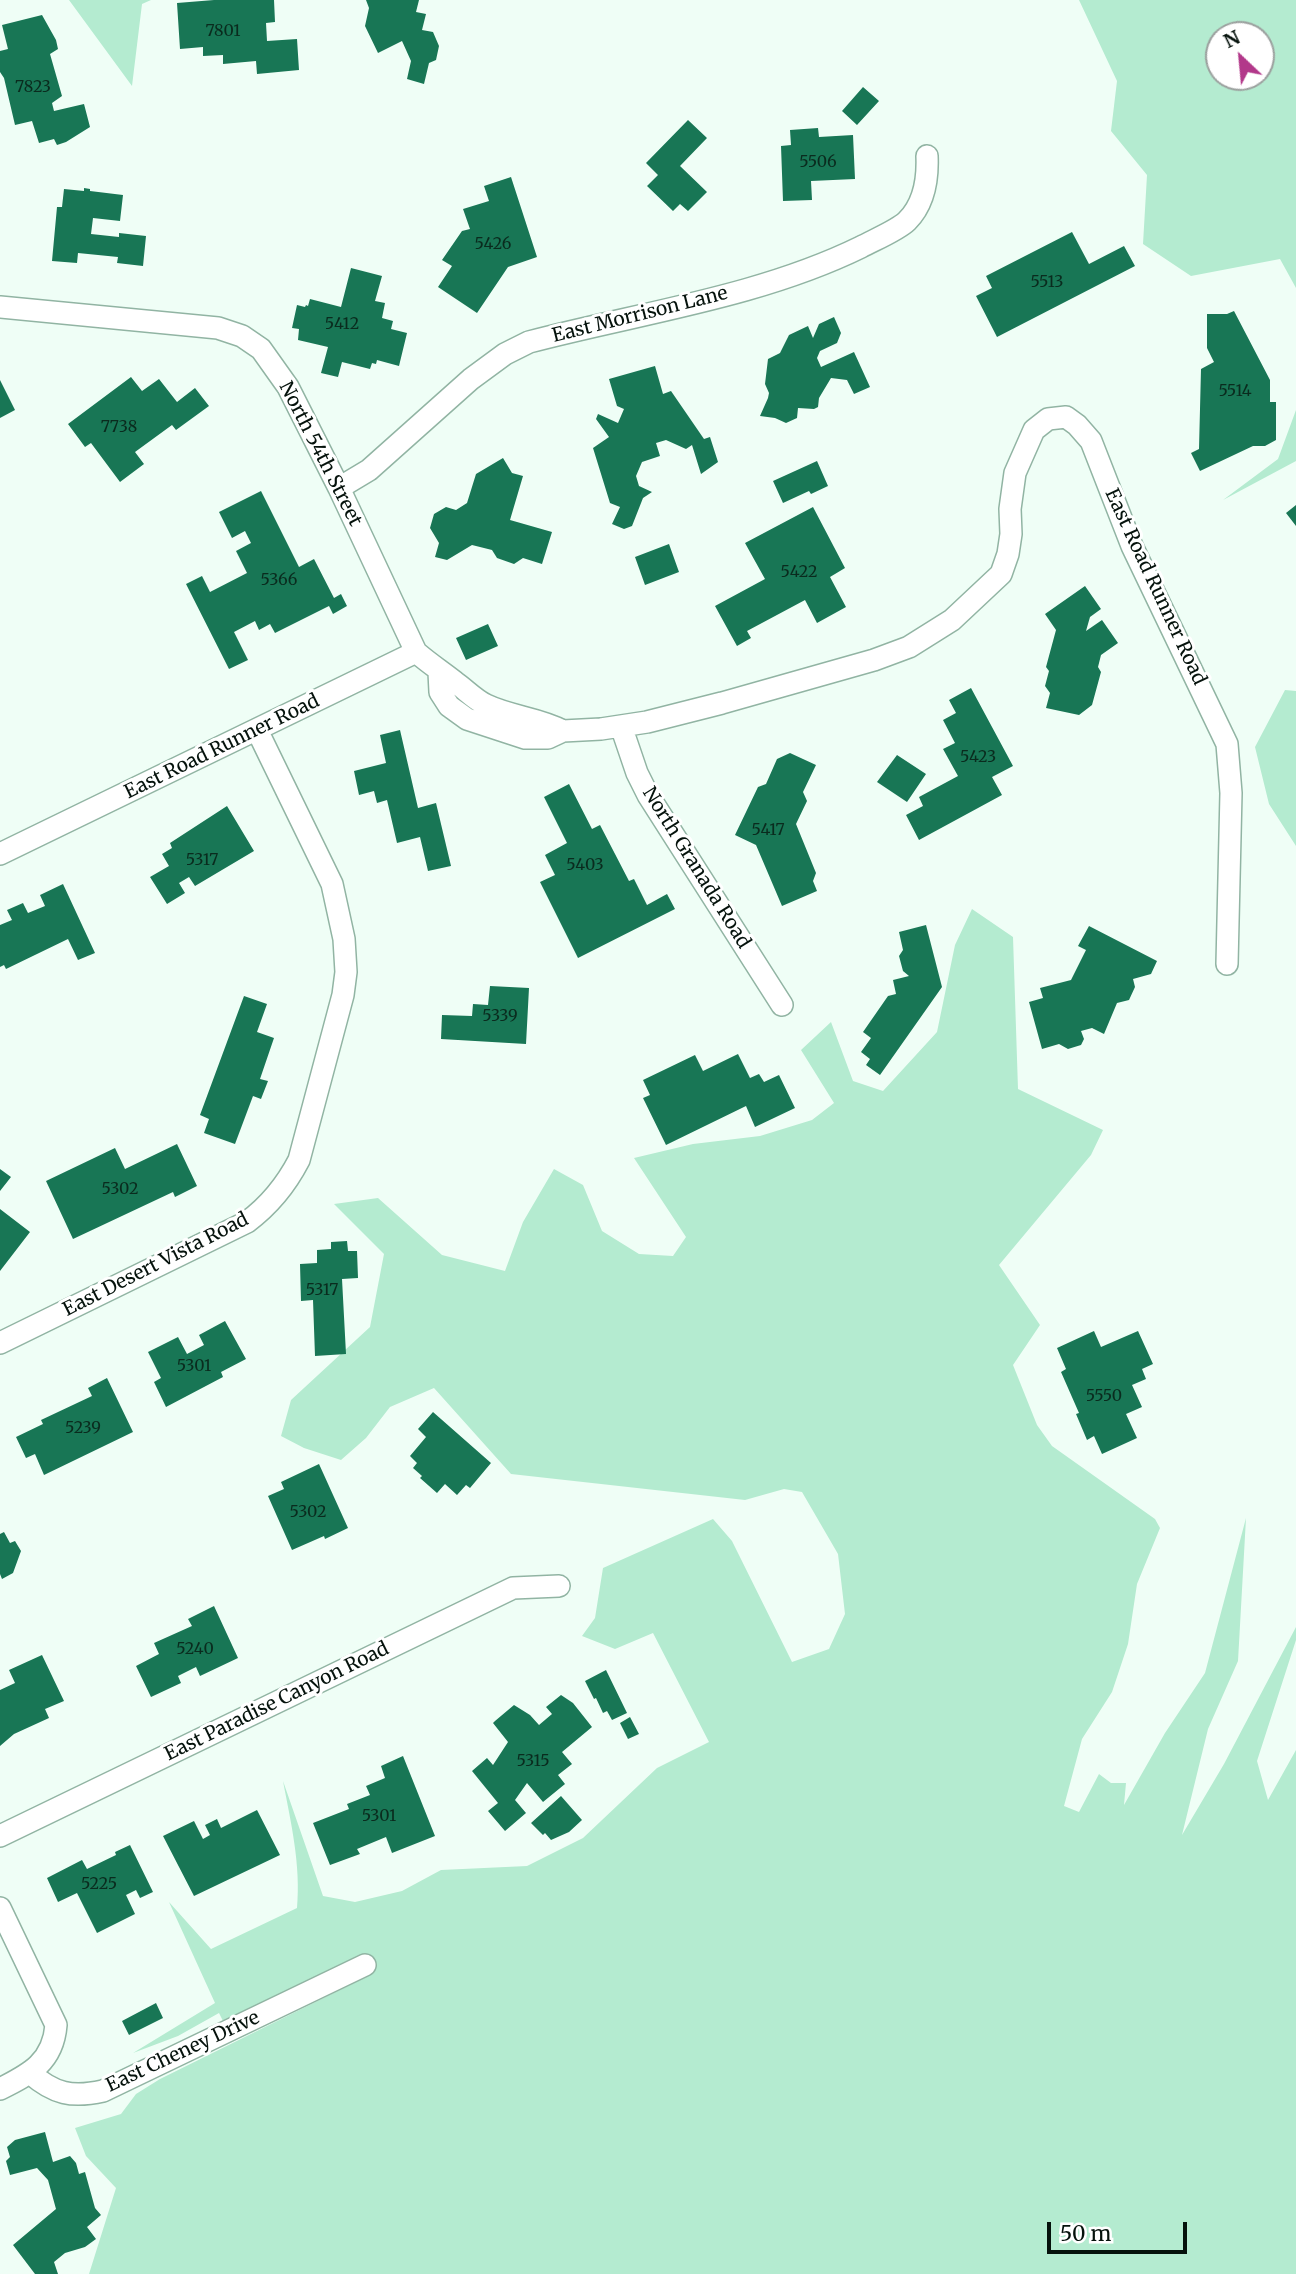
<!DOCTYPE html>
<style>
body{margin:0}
#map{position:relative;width:1296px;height:2274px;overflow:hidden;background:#effef6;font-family:Merriweather,serif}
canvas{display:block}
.north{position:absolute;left:1205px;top:21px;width:70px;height:70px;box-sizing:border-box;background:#fff;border:2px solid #9ba09e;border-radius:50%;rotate:334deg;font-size:19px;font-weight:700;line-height:28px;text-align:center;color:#05120c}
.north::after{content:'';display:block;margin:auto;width:24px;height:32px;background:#b2388a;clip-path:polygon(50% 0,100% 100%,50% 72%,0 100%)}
.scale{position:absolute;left:1047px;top:2222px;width:140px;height:32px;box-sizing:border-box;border:4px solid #05120c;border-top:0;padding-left:9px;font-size:21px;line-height:24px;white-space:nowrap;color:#05120c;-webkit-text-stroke:5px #fff;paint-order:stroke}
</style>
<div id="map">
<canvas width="1296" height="2274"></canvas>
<div class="north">N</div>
<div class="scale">50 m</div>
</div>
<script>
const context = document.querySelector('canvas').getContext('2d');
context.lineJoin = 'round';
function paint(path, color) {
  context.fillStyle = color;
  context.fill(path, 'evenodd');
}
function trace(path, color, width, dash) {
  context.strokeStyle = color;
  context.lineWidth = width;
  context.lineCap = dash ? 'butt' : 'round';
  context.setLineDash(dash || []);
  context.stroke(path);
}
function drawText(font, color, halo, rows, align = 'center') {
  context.font = font + ' Merriweather,serif';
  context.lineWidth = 6;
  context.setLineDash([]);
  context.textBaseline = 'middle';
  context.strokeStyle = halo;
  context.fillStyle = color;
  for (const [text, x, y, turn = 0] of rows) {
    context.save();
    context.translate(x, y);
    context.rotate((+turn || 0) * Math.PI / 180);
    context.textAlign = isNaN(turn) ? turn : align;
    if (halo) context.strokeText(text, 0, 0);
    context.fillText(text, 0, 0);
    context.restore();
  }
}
const green = new Path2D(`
 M69,0H151L142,4L132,86Z
 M1079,0H1296V288L1280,259L1191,276L1143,244L1147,175L1111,131L1117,81ZM1219,35H1261V77H1219Z
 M1296,410V461L1223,500L1278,459Z
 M1285,690L1296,691V846L1269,804L1255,747Z
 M972,909L1013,937L1018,1089L1103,1130L1091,1155L999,1265L1040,1325L1013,1365L1037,1425L1052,1446L1155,1519L1160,1528L1137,1584L1128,1644L1112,1692L1082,1739L1064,1806L1079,1812L1099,1774L1111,1783H1126L1124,1805L1165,1733L1205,1673L1246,1518L1238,1661L1208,1729L1182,1835L1224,1764L1296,1627V1640L1257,1761L1268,1800L1296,1750V2274H89L116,2188L86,2156L75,2128L121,2114L136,2094L160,2079L370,1975L360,1958L223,2021L219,2013L178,2036L133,2053L215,2003L169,1902L211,1949L297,1908C301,1865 291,1823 283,1781L323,1896L355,1902L402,1891L441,1870L527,1866L583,1838L657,1768L709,1742L653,1633L615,1649L582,1636L595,1618L603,1568L713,1519L732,1541L792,1662L829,1649L845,1614L838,1554L802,1492L784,1489L745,1500L511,1474L434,1388L390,1407L366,1438L341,1460L304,1448L281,1436L291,1400L370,1327L384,1254L334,1204L378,1198L442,1255L505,1271L523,1222L554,1169L583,1185L602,1231L639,1254L673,1256L686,1237L634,1158L693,1144L760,1136L812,1120L834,1103L801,1050L831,1022L853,1081L883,1091L937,1032L955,945Z`);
const building = new Path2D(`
 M214,0H274L275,22L266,23L267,41L297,39L299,70L257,74L256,61L223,64V55L203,56V47L180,49L177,3Z
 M366,0H419L416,12L426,14L422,30L433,32L439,46L436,60L429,63L424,84L407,79L411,61L402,41L378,53L365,26L369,8Z
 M42,15L56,40L58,49L50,54L62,96L52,103L54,111L84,104L90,127L66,142L57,145L54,139L39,143L32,121L15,125L4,78L0,72V51L8,49L2,25Z
 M863,87L879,101L857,125L842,111Z
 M688,120L707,138L680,166L707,192L688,211L680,204L673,211L647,186L658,175L646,163Z
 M818,128L819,137L853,135L855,179L811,181L812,200L783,201L781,146L791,145L790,130Z
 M511,177L537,257L508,267L477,313L438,287L452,266L442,260L462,231L470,229L463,209L489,201L484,186Z
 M84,188L90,189V191L123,195L120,221L93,218L91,234L119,237V233L146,236L143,266L117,263L118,257L78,253L77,263L52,261L57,207H62L64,189L84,191Z
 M1072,232L1089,264L1124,246L1135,266L997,337L976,296L992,288L986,276Z
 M351,268L382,276L375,301L385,303L382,318L393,321L391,329L407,333L399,366L377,360L376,364L372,363L370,369L342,362L338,377L321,373L328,347L298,340L299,329L292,328L297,305L305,307L306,305L308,306L310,299L341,307Z
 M1234,311L1270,380V402H1276V440L1265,446H1253L1200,471L1191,453L1199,449L1201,369L1214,362L1207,348V314H1227Z
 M834,317L841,333L837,343L820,351L817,358L821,367L854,352L870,387L854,394L847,380L831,378L819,398L818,407L814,409L798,408L797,418L786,423L775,418L760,416L768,398L769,393L765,384L768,359L780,353L789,335L808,326L813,338L819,324Z
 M655,366L663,394L671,391L704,439L710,437L718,462L701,474L692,445L686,449L666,440L656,443L660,456L642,462L636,476L639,486L652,492L643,498L632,526L624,529L612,524L620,507L610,503L593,448L609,437L596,419L598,414L618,423L624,409L617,406L609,379Z
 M131,377L142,391L159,379L177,402L195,388L209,406L176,430L172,425L135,452L144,464L120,482L91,443L85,447L68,424Z
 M0,380L15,410L0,418Z
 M503,458L512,473L523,476L510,520L552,532L542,564L523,558L514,564L497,558L492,550L472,545L447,560L435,557L439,543L430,528L434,514L446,507L456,510L467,503L476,474Z
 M817,461L828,486L811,494L809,491L783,503L773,481Z
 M261,491L299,567L314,559L334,598L341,594L347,606L333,614L329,606L275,633L270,624L259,630L255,621L234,632L248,660L229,669L186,584L202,576L210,592L247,573L236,551L251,543L245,531L232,538L219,512Z
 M1296,505V526L1286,513Z
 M813,507L845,568L830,577L846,607L817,623L805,600L747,631L751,638L737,646L715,606L765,579L745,543Z
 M669,544L679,572L645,585L635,557Z
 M1085,586L1101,609L1090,617L1086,631L1102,620L1118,643L1101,655L1098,667L1101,672L1092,705L1079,715L1046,708L1050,693L1045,686L1049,671L1046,667L1056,630L1045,614Z
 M488,624L498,646L466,660L456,638Z
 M971,688L1013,766L992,777L1002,795L919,840L906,815L923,806L919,797L958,776L943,749L955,743L943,720L956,713L949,700Z
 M400,730L418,808L436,803L451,866L428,871L420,837L397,843L387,800L377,803L374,791L359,795L354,771L386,763L380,735Z
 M790,753L816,765L803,792L807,801L796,824L816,873L813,881L817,891L782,906L756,845L735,835L758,787L766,784L777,759Z
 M897,755L926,774L907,802L877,782Z
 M569,784L592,829L600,825L629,881L634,879L647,905L667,894L675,909L578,958L540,882L555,875L545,855L567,843L544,797Z
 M227,806L254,851L195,886L189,877L179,883L185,893L167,904L150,877L169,866L162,854L172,848L170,843Z
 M63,884L95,953L78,960L68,939L6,969L4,965L0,967V925L12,920L7,910L23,903L28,913L45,906L40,895Z
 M926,925L942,987L880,1075L866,1065L870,1059L861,1052L871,1038L863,1032L888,996L896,994L893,980L909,976L903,971L899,956L903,950L899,932Z
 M1089,926L1157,961L1151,974L1133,979L1135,987L1129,1000L1117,1003L1104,1034L1092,1028L1081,1031L1084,1039L1081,1045L1068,1049L1059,1044L1042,1049L1029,1002L1043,998L1040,988L1071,980L1086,950L1078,946Z
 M490,986L529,988L526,1044L441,1039L442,1015L472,1016L473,1004L488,1005Z
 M244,996L267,1004L257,1032L274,1038L260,1079L268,1081L261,1099L253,1096L235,1144L204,1133L209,1119L200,1115Z
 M738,1054L750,1078L759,1074L764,1082L779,1075L795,1108L755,1127L746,1106L666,1145L643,1098L650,1095L643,1080L695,1055L703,1071Z
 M177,1144L197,1186L175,1197L173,1192L73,1239L46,1181L115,1148L125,1169Z
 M0,1169L11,1177L0,1191Z
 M0,1209L30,1232L0,1271Z
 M347,1241L348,1251H357L358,1278L342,1279L346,1354L315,1356L313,1300L301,1301L300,1264L317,1263V1250L331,1249V1242Z
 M225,1321L246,1359L221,1372L223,1377L166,1407L154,1382L161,1378L148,1352L178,1337L187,1354L204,1345L199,1335Z
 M1094,1331L1101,1347L1138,1331L1153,1364L1142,1369L1146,1379L1132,1385L1142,1407L1126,1414L1137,1438L1102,1454L1094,1436L1087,1440L1076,1414L1079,1413L1061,1372L1066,1369L1057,1348Z
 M107,1378L133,1432L44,1475L35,1454L26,1458L16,1437L43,1424L41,1420L92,1396L88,1388Z
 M433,1412L491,1463L470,1488L466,1485L457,1495L445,1484L437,1493L420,1478L422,1476L413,1468L417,1463L410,1456L426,1437L418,1429Z
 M319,1464L348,1528L325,1539L324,1536L292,1550L268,1496L284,1489L281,1482Z
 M4,1532L10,1543L15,1541L21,1551L13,1573L2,1579L0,1574V1534Z
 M214,1606L238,1658L200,1676L196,1667L178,1676L181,1683L151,1697L136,1666L159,1654L154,1643L192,1626L188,1619Z
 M42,1655L64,1701L45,1709L49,1718L14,1734L0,1746V1690L15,1683L9,1670Z
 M606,1670L627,1713L612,1720L607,1711L603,1713L596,1698L594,1699L585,1681Z
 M561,1695L573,1703L592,1727L562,1752L572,1764L558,1775L565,1784L543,1802L527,1783L515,1800L526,1813L505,1831L488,1811L498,1803L472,1771L487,1758L493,1765L508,1742L493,1723L495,1721L514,1705L530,1715L539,1725L552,1714L546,1707Z
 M630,1717L639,1734L628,1739L620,1723Z
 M403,1756L435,1836L392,1853L386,1837L357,1849L360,1854L330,1865L313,1823L349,1809L347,1804L370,1795L366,1786L385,1778L381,1766Z
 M561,1796L582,1820L569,1832L551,1840L545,1833L543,1835L531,1823Z
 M257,1810L280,1855L194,1896L163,1836L194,1821L203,1839L210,1835L205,1825L217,1819L221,1828Z
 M130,1845L153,1892L140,1898L136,1890L126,1895L135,1914L97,1933L77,1893L58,1902L47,1878L82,1860L87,1869L116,1855L115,1852Z
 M156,2003L163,2018L129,2035L122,2021Z
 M45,2132L53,2162L70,2156L76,2163L79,2174L85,2172L95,2208L101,2215L87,2227L96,2239L85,2247L65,2253L54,2262L58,2274H35L13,2245L56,2209L48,2180L37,2168L10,2175L6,2161L10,2157L7,2147L15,2140Z`);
const minor = new Path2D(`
 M0,307L218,328L242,336L261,349L288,387L339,488L416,652C430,664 441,671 455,682C465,689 474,699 486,705C511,717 539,718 563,731
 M339,488L369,470L471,379L505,354L529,342C639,313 759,297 861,247C874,240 898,230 907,221C924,204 928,179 927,156
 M439,672L440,692L449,706L467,719L525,738H548L563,731L601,729L647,722L722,703L874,660L909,647L952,620L1001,574L1008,554L1011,534L1010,509L1015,473L1034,430L1048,419L1066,417L1077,425L1091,441L1132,546L1227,744L1231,793L1227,964
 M621,726L637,773L648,795L782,1005
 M0,854L416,652
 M0,1343L247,1222C270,1205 286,1185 299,1160L343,995L346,972L344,939L332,884L257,730
 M0,1836L513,1588L559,1586
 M0,1908L56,2025C53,2062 30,2074 0,2089
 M30,2073C54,2094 72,2098 103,2091L365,1965`);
const numberNames = [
 ["7801",223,31],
 ["7823",33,87],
 ["5506",818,162],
 ["5426",493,244],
 ["5513",1047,282],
 ["5412",342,324],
 ["5514",1235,391],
 ["7738",119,427],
 ["5422",799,572],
 ["5366",279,580],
 ["5423",978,757],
 ["5417",768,830],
 ["5317",202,860],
 ["5403",585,865],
 ["5339",500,1016],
 ["5302",120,1189],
 ["5317",322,1290],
 ["5301",194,1366],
 ["5550",1104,1396],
 ["5239",83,1428],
 ["5302",308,1512],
 ["5240",195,1649],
 ["5315",533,1761],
 ["5301",379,1816],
 ["5225",99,1884]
];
const streetNames = [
 ["East Morrison Lane",640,315,-14],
 ["North 54th Street",320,454,63],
 ["East Road Runner Road",1155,587,65],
 ["East Road Runner Road",222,747,-26],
 ["North Granada Road",696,868,58],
 ["East Desert Vista Road",156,1265,-27],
 ["East Paradise Canyon Road",277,1702,-26],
 ["East Cheney Drive",183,2052,-25]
];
paint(green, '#b4ebd0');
paint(building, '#187655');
trace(minor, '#91b4a3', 24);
trace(minor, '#fff', 21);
drawText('16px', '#0a2b1e', null, numberNames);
drawText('19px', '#05120c', '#fff', streetNames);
</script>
